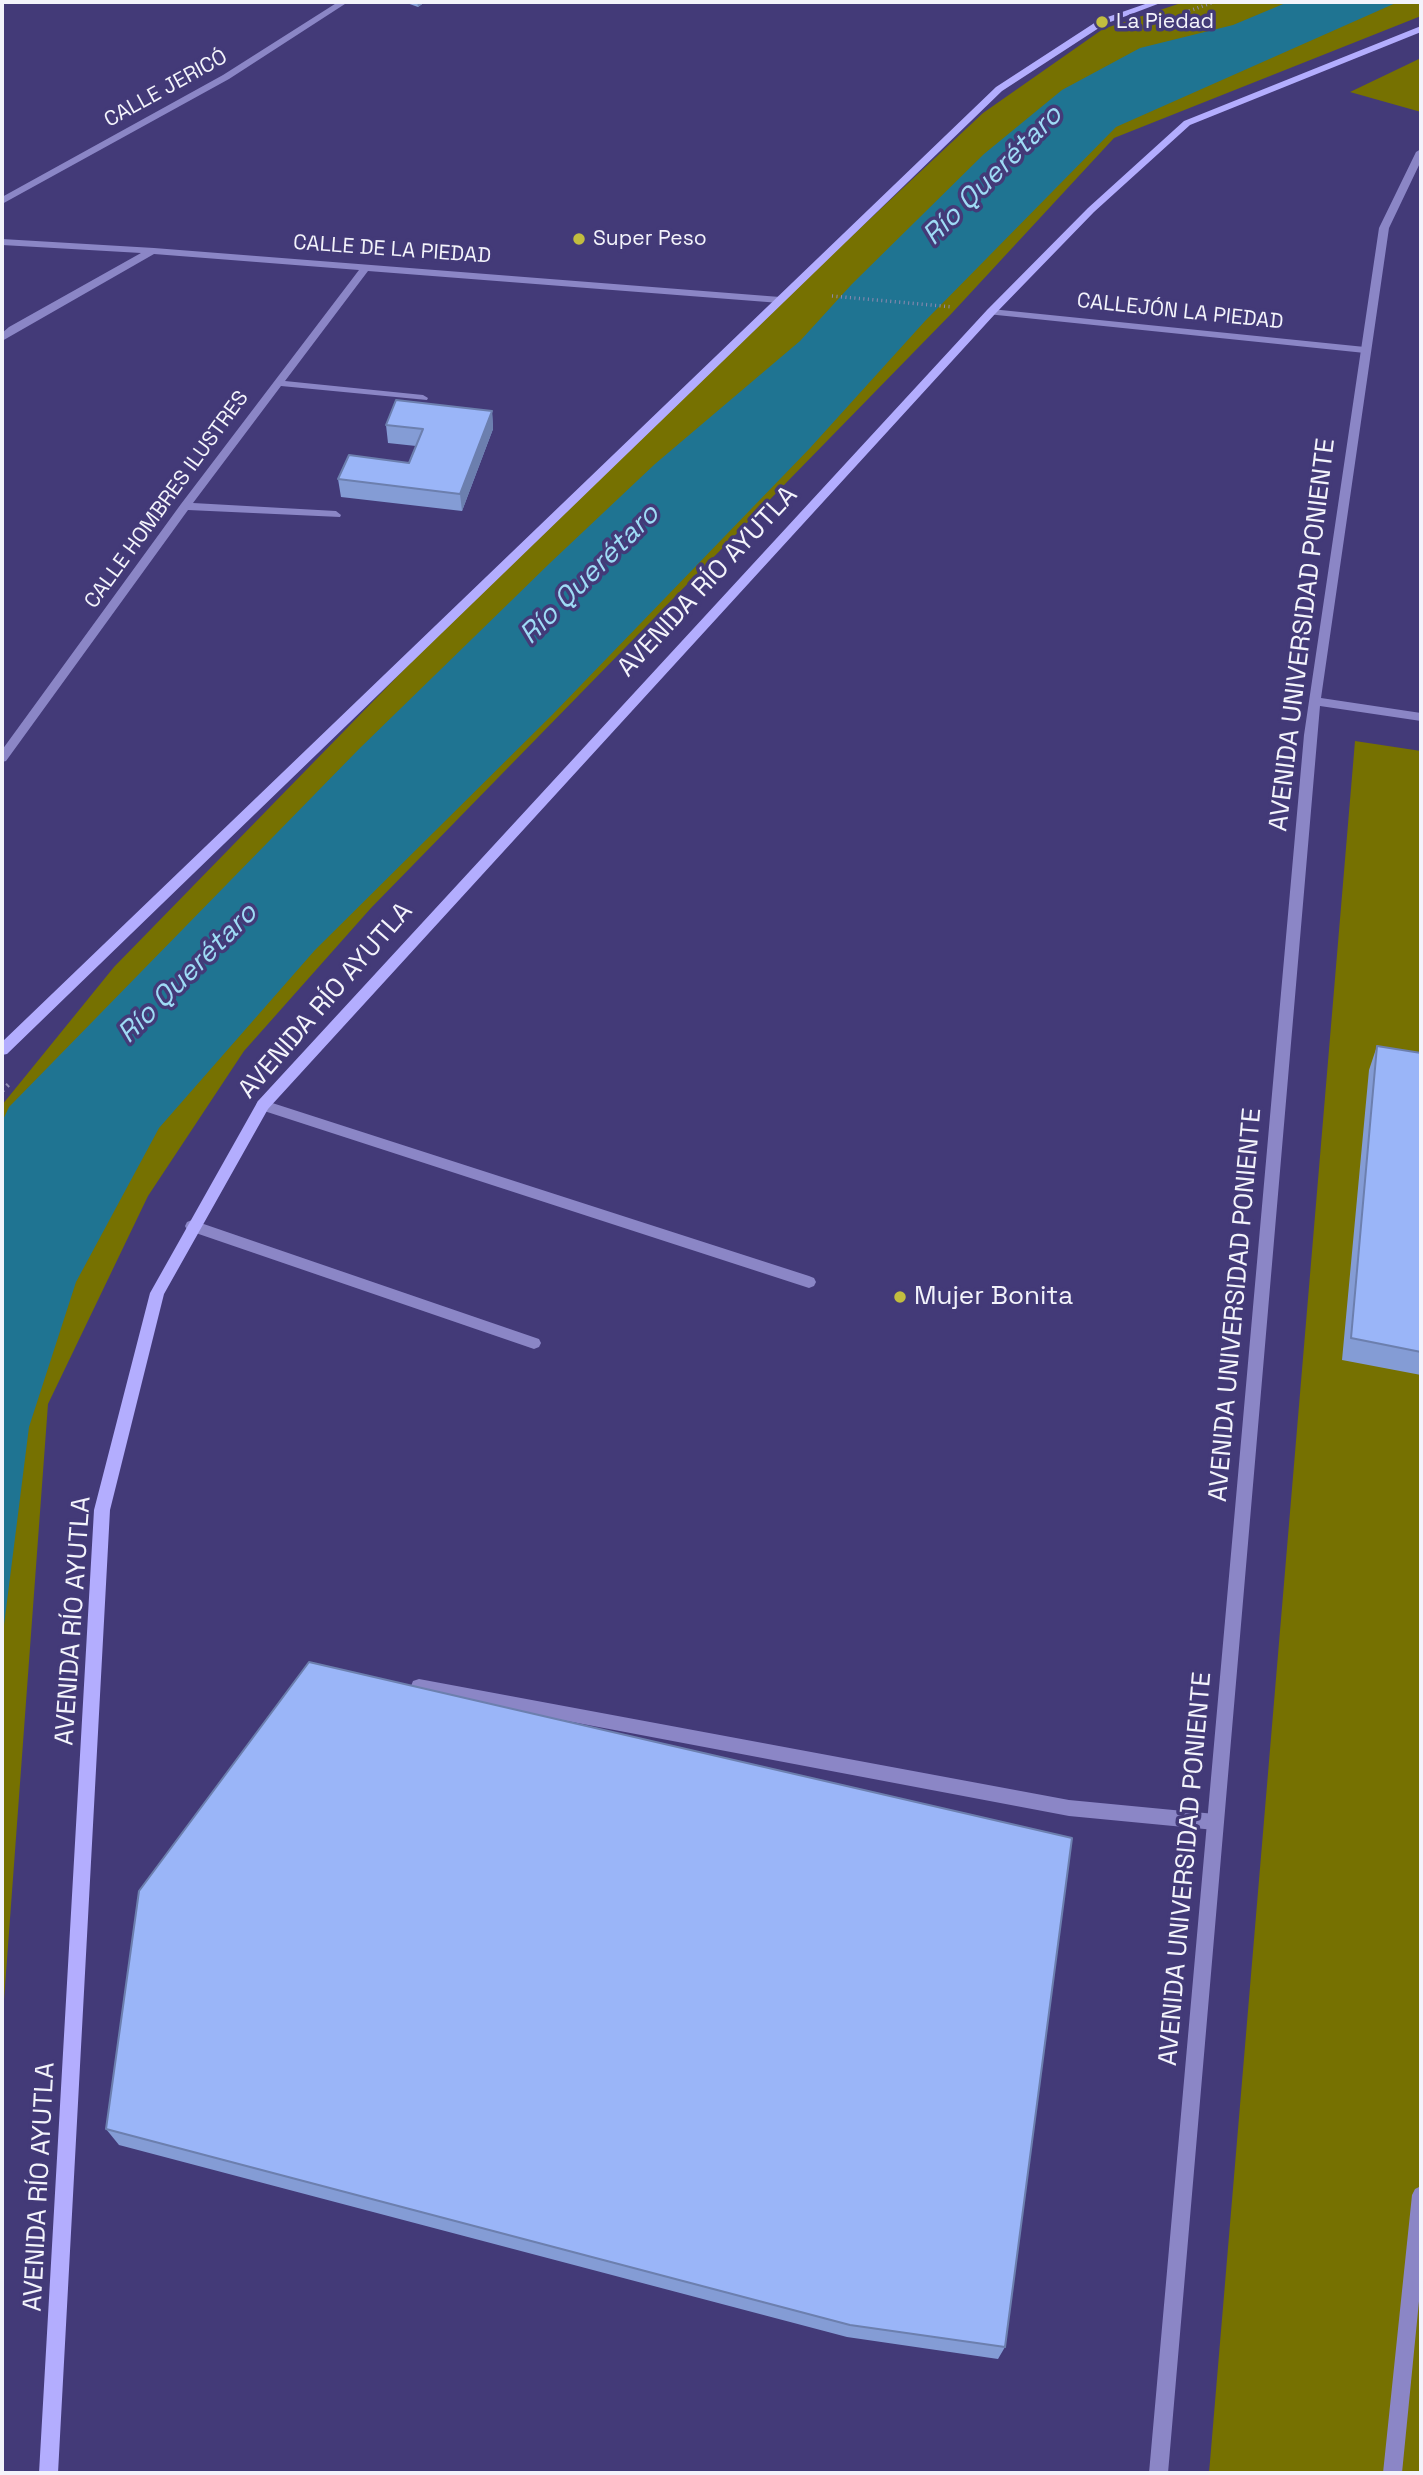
<!DOCTYPE html>
<meta charset="utf-8">
<style>
body{margin:0}
#map{position:relative;width:1423px;height:2475px;overflow:hidden;background:#433a78;font-family:"Space Grotesk",sans-serif}
canvas{display:block}
.frame{position:absolute;inset:0;border:4px solid #f3f3fb;pointer-events:none}
</style>
<div id="map">
<canvas width="1423" height="2475"></canvas>
<div class="frame"></div>
</div>
<script>
const context = document.querySelector('canvas').getContext('2d');
context.lineJoin = 'round';
function paint(path, color) {
  context.fillStyle = color;
  context.fill(path, 'evenodd');
}
function trace(path, color, width, dash) {
  context.strokeStyle = color;
  context.lineWidth = width;
  context.lineCap = dash ? 'butt' : 'round';
  context.setLineDash(dash || []);
  context.stroke(path);
}
function drawText(font, color, halo, rows, align = 'center') {
  context.font = font + ' "Space Grotesk",sans-serif';
  context.lineWidth = 7;
  context.setLineDash([]);
  context.textBaseline = 'middle';
  context.strokeStyle = halo;
  context.fillStyle = color;
  for (const [text, x, y, turn = 0] of rows) {
    context.save();
    context.translate(x, y);
    context.rotate((+turn || 0) * Math.PI / 180);
    context.textAlign = isNaN(turn) ? turn : align;
    if (halo) context.strokeText(text, 0, 0);
    context.fillText(text, 0, 0);
    context.restore();
  }
}
const green = new Path2D(`
 M1184,2H1421V16L1114,138L952,313L371,908L244,1051L148,1196L48,1404L2,2027V1105L114,967L427,646L713,366L983,113L1103,29Z
 M1421,58V112L1350,92Z
 M1355,741L1421,751V2473H1209Z`);
const water = new Path2D(`
 M1288,2H1398L1116,127L925,321L810,448L553,714L315,950L159,1128L76,1282L29,1427L2,1641V1122L9,1107L359,749L550,563L655,464L800,341L852,284L984,154L1062,90L1140,48L1233,25Z`);
const pathFar1 = new Path2D(`
 M1189,11L1214,2
 M832,296L953,307`);
const path = new Path2D(`
 M2,1091L11,1082`);
const service = new Path2D(`
 M263,1100L809,1276L814,1278L816,1282L814,1286L809,1288L258,1109L256,1105L258,1101Z
 M419,1679L1069,1800L1215,1814L1221,1816L1223,1822L1221,1828L1215,1830L1069,1816L419,1693L413,1691L411,1686L413,1681Z
 M1421,2186V2281L1402,2473H1383L1412,2195L1415,2189Z`);
const minor = new Path2D(`
 M338,2H348L229,79L2,204V197L223,75Z
 M2,239L154,248L780,297L785,300L780,303L368,271L285,381L423,395L428,398L427,400L281,386L193,503L336,511L341,515L340,517L188,510L6,761L2,762V750L181,504L359,270L154,254L2,341V333L9,327L141,253L2,245Z
 M991,309L1365,347L1370,350L1365,353L987,314V310Z
 M192,1220L539,1339L541,1343L539,1347L534,1349L187,1230L185,1226L187,1222Z`);
const tertiary = new Path2D(`
 M1421,149V161L1389,228L1321,698L1421,713V721L1320,706L1168,2473H1149L1304,735L1379,228L1416,152Z`);
const secondary = new Path2D(`
 M1151,2H1163L1105,24L1002,91L7,1054L2,1055V1042L996,87L1099,20Z
 M1421,26V32L1190,125L1094,212L995,314L268,1109L164,1294L110,1510L58,2473H39L94,1510L150,1293L258,1101L987,310L1088,208L1184,121Z`);
const wall = new Path2D(`
 M404,2H425L418,7Z
 M492,411L493,429L462,511L341,497L338,479L409,463L416,446L388,443L386,425Z
 M1377,1046L1421,1053V1375L1342,1360L1369,1070Z
 M106,2129L1005,2347L998,2359L847,2337L119,2145Z`);
const shadedWall = new Path2D(`
 M417,2H425L418,7Z
 M492,411L493,429L462,511L460,494Z`);
const building = new Path2D(`
 M396,400L492,411L460,494L338,479L349,455L409,463L423,429L386,425Z
 M1377,1046L1421,1053V1352L1351,1338Z
 M309,1662L1072,1838L1005,2347L850,2325L106,2129L139,1891Z`);
const markers = [
 [1102,22,7,"#c2bd3f"],
 [579,239,7,"#c2bd3f"],
 [900,1297,7,"#c2bd3f"]
];
const farPoinames = [
 ["La Piedad",1116,22],
 ["Super Peso",593,239]
];
const farStreetnames = [
 ["CALLE JERICÓ",166,89,-29],
 ["CALLE DE LA PIEDAD",392,250,4],
 ["CALLEJÓN LA PIEDAD",1180,312,6],
 ["CALLE HOMBRES ILUSTRES",167,500,-54]
];
const streetNames = [
 ["AVENIDA RÍO AYUTLA",708,582,-47],
 ["AVENIDA UNIVERSIDAD PONIENTE",1303,635,-83],
 ["AVENIDA RÍO AYUTLA",326,1001,-49],
 ["AVENIDA UNIVERSIDAD PONIENTE",1236,1305,-85],
 ["AVENIDA RÍO AYUTLA",74,1621,-86],
 ["AVENIDA UNIVERSIDAD PONIENTE",1186,1869,-85],
 ["AVENIDA RÍO AYUTLA",40,2187,-87]
];
const poiNames = [
 ["Mujer Bonita",914,1297]
];
const waterNames = [
 ["Río Querétaro",993,176,-45],
 ["Río Querétaro",590,575,-45],
 ["Río Querétaro",188,974,-45]
];
paint(green, '#767101');
paint(water, '#1f7492');
trace(pathFar1, '#8e89b0', 3.5, [1, 3.5]);
trace(path, '#8e89b0', 4.5, [2, 5]);
paint(service, '#8b86c6');
paint(minor, '#8b86c6');
paint(tertiary, '#8b86c6');
paint(secondary, '#b3adfe');
paint(wall, '#849cd5');
paint(shadedWall, '#6c7fae');
paint(building, '#9ab5f8');
trace(building, '#6c7fae', 2);
for (const [x, y, r, color] of markers) {
  const dot = new Path2D();
  dot.arc(x, y, r, 0, 2 * Math.PI);
  context.fillStyle = color;
  context.fill(dot);
  trace(dot, '#433a78', 2.5);
}
drawText('21px', '#f3f3fb', '#433a78', farPoinames, 'left');
drawText('21px', '#f3f3fb', '#433a78', farStreetnames);
drawText('26px', '#f3f3fb', '#433a78', streetNames);
drawText('26px', '#f3f3fb', '#433a78', poiNames, 'left');
drawText('italic 28px', '#9edbf5', '#433a78', waterNames);
</script>
